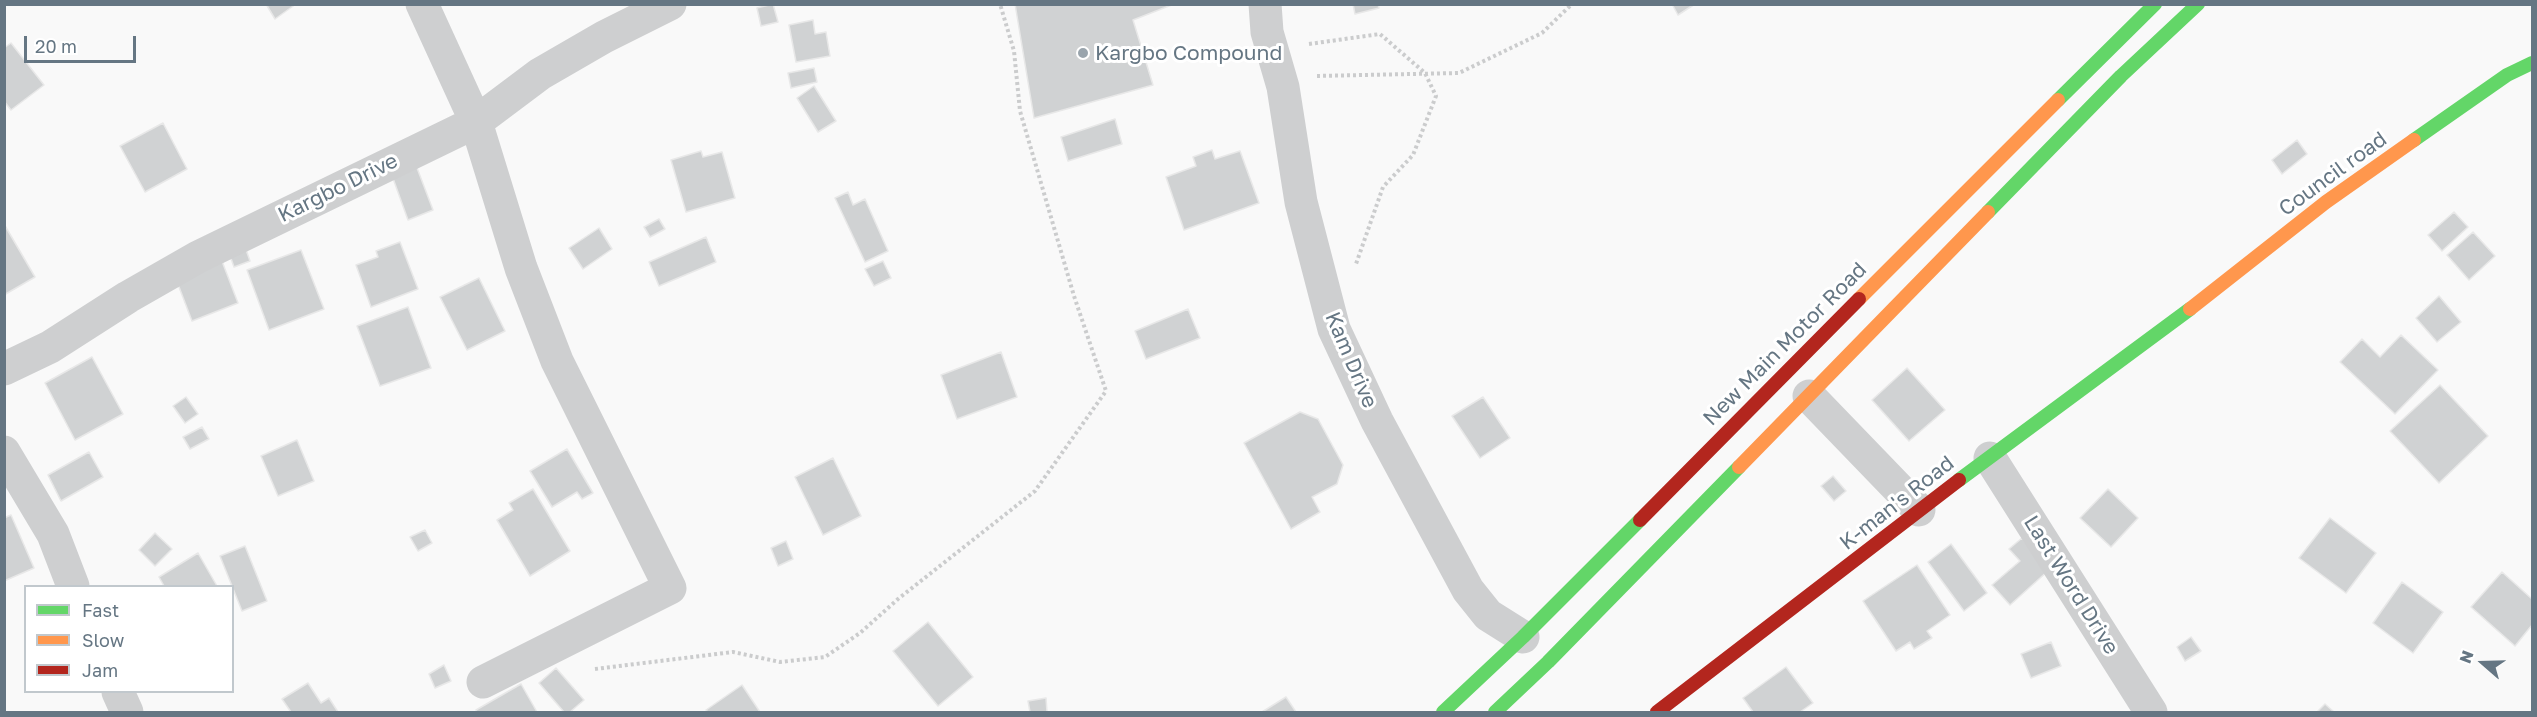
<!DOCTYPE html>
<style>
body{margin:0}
#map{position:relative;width:2537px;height:717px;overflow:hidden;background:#f9f9f9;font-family:"Golos Text",sans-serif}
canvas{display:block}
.frame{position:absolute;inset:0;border:6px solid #657683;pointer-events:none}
.legend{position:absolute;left:24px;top:585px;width:210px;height:108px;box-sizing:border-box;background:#fff;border:2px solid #c1c8cd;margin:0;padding:8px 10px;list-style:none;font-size:18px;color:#657683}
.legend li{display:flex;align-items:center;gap:12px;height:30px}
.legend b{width:30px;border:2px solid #c1c8cd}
.north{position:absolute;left:2453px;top:633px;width:60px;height:60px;-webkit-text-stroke:4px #fff;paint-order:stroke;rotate:290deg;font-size:16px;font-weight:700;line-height:24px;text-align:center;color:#657683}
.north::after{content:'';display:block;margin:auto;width:21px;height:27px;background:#657683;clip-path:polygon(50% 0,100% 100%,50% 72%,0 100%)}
.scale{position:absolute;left:24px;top:36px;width:112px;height:27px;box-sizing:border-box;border:3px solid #657683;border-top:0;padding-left:8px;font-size:18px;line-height:21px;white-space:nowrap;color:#657683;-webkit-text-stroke:4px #fff;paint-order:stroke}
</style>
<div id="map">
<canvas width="2537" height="717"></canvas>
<div class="frame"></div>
<ul class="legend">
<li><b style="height:8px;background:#63d668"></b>Fast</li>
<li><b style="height:8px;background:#ff974d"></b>Slow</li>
<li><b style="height:8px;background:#b3261e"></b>Jam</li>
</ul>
<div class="north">N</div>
<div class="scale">20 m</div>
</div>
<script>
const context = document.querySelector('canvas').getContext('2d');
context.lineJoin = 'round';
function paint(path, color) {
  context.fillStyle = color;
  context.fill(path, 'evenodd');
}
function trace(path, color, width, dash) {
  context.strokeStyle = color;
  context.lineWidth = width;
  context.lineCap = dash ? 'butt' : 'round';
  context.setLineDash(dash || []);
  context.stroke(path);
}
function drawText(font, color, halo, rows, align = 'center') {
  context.font = font + ' "Golos Text",sans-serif';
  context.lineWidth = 6;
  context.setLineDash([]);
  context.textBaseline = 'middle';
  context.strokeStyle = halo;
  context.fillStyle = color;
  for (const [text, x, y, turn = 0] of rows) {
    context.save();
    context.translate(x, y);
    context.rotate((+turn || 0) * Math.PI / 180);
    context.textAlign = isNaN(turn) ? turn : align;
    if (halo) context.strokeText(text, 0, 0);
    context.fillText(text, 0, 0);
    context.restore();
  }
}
const building = new Path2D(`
 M266,4H296L275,19Z
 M773,4L778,22L761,26L757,8Z
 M1015,4H1174L1133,20L1153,85L1034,118Z
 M1353,4H1378L1379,8L1355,14Z
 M1672,4H1695L1678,15Z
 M813,20L815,34L826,32L830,56L796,62L789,25Z
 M11,43L44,85L11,110L4,101V48Z
 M814,68L817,82L791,88L788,73Z
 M814,86L836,121L818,132L797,98Z
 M1115,119L1122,144L1068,161L1061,137Z
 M163,123L187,169L145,192L120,146Z
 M2297,140L2307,154L2282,174L2272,160Z
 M1212,150L1215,159L1240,151L1259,203L1184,230L1166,177L1196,166L1193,157Z
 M701,151L703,157L722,152L735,198L686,212L671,160Z
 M414,160L433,210L408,220L390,170Z
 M848,192L853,205L865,199L888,251L865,262L835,198Z
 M2454,212L2468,227L2442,251L2428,235Z
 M659,219L665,229L650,237L644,227Z
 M4,224L35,277L4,295Z
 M599,228L612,249L583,269L569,248Z
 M2473,232L2495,256L2469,280L2447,255Z
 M706,237L716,262L659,286L649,262Z
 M400,242L418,289L371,307L356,265L378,257L376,251Z
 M244,244L250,261L234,267L228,250Z
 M301,250L324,309L269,330L247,270Z
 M220,256L238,303L192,321L176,279Z
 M883,261L891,278L874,286L865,269Z
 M479,278L505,331L467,350L440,297Z
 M2439,296L2461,322L2437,342L2416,318Z
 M408,307L431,368L380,386L357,326Z
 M1188,309L1200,338L1146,359L1135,331Z
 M2401,335L2438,370L2395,414L2340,362L2362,339L2380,357Z
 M1001,352L1017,397L957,419L941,375Z
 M92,357L123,414L75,440L45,383Z
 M1907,368L1945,410L1909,441L1872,400Z
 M2440,385L2488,436L2439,483L2390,431Z
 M186,397L198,414L185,423L173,406Z
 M1483,397L1510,438L1480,458L1452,416Z
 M1300,412L1318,419L1343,465L1337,484L1312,497L1320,512L1291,529L1244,443Z
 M202,427L209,439L190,449L183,437Z
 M297,440L314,481L278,496L261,456Z
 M567,449L593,493L582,499L577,492L552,507L530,471Z
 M89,452L103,477L61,501L48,475Z
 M833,458L861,516L823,535L795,477Z
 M1833,476L1846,491L1834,501L1821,486Z
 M533,489L570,551L530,576L497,520L513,510L509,503Z
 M2108,489L2138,518L2111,547L2080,518Z
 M11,515L34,568L4,581V518Z
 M2330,518L2376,553L2346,593L2299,558Z
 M425,530L432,543L418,551L410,537Z
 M155,533L172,549L155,566L139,550Z
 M2022,538L2049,570L2010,605L1992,585L2020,561L2009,549Z
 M786,541L793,559L778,566L771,548Z
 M1951,544L1987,593L1964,611L1928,562Z
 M245,546L267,601L242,611L220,556Z
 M198,553L217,586H164L159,577Z
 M1917,565L1950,615L1927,631L1932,638L1914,649L1910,642L1896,651L1863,601Z
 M2502,572L2532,599V625L2515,646L2471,607Z
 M2402,582L2443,612L2413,653L2373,623Z
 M928,622L973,677L938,706L893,651Z
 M2191,637L2201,651L2185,661L2177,647Z
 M2051,642L2061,666L2031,678L2021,654Z
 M444,665L451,681L435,688L429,674Z
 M1786,667L1813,703L1800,712H1753L1743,698Z
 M556,668L584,700L570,712H564L539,683Z
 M308,683L321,703L329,698L338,712H291L282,699Z
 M521,684L537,712H477L476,710Z
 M742,685L760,712H708L706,710Z
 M1286,697L1296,712H1262Z
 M1046,698L1047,712H1030L1028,701Z
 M2325,704L2334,712H2317Z`);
const path = new Path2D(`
 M1309,44L1380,34L1425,73L1436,96L1413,155L1383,187L1356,264
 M1317,76L1459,73L1542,33L1572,4
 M595,669L733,652L780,662L825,657L860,633L898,599L1035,491L1106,391L1074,296L1020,111L1014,51L1000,4`);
const street = new Path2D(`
 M422,4L476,122L521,268L557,361L670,588L483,682
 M1265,4L1267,32L1283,87L1301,202L1334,329L1377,421L1468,590L1488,615L1523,637
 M4,369L50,347L128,297L198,257L476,122L540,74L604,37L670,4
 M1809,396L1919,510
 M4,452L53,534L73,586
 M1990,458L2151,712
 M118,692L127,712`);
const fast = new Path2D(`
 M2058,100L2155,4
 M2414,140L2507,75L2532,63
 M1988,212L2121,76L2198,4
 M1959,480L2190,309
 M1443,712L1523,637L1640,520
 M1495,712L1548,662L1739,467`);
const slow = new Path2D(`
 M1859,299L2058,100
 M2190,309L2326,202L2414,140
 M1739,467L1988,212`);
const jam = new Path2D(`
 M1640,520L1859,299
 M1657,712L1959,480`);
const markers = [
 [1083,53,6,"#99a4ac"]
];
const poiNames = [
 ["Kargbo Compound",1095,53]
];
const streetNames = [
 ["Council road",2333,174,-36],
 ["Kargbo Drive",338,188,-26],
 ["New Main Motor Road",1785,344,-45],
 ["Kam Drive",1351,360,67],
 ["K-man's Road",1897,503,-38],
 ["Last Word Drive",2071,585,58]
];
paint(building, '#d0d2d3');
trace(building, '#e8e8e8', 1.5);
trace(path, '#cbcccd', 4, [3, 3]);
trace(street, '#cecfd0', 33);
trace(fast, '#63d668', 14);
trace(slow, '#ff974d', 14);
trace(jam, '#b3261e', 14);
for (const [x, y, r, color] of markers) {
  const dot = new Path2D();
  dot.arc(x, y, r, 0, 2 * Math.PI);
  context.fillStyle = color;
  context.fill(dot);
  trace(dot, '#fff', 2);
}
drawText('21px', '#657683', '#fff', poiNames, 'left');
drawText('21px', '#657683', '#fff', streetNames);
</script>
